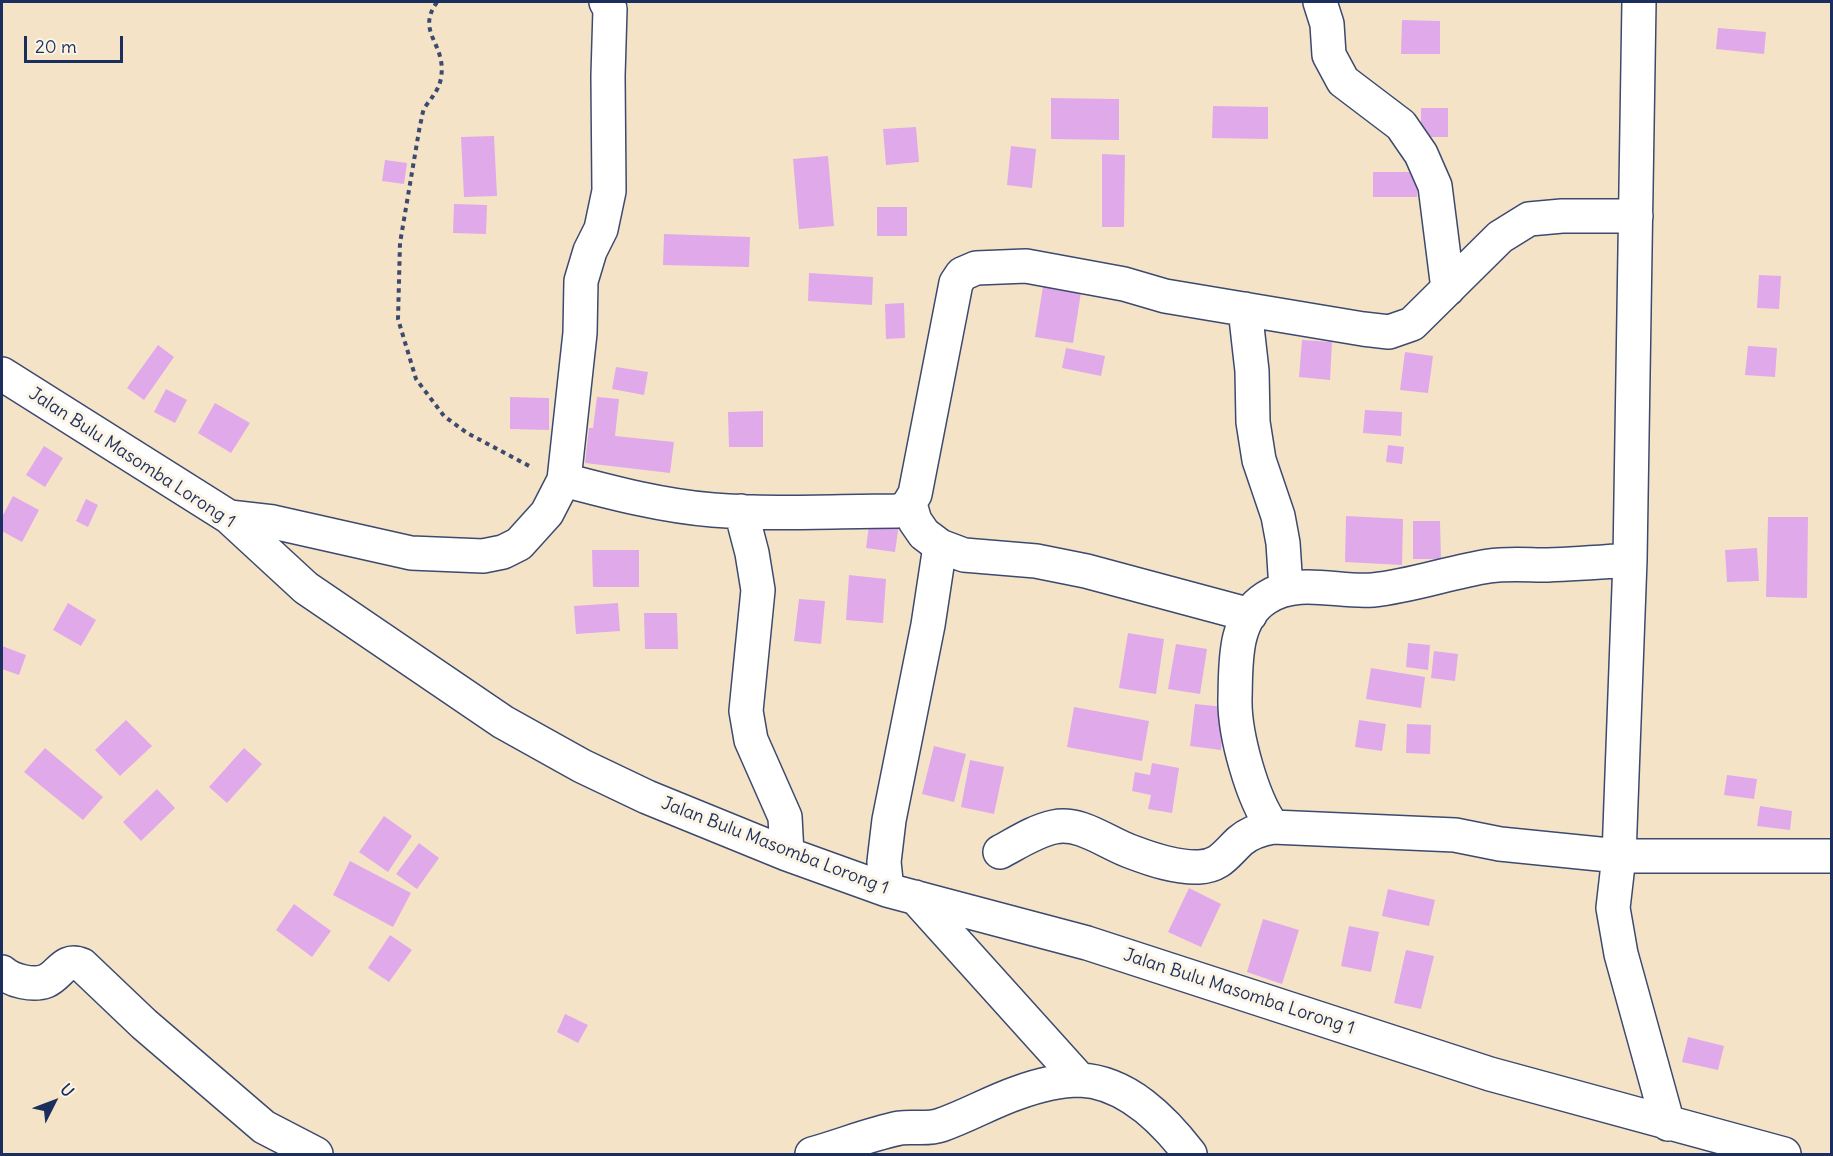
<!DOCTYPE html>
<style>
body{margin:0}
#map{position:relative;width:1833px;height:1156px;overflow:hidden;background:#f5e3c8;font-family:Delius,sans-serif}
canvas{display:block}
.frame{position:absolute;inset:0;border:3px solid #1b2f5e;pointer-events:none}
.north{position:absolute;left:24px;top:1072px;width:60px;height:60px;-webkit-text-stroke:4px #fcf5e5;paint-order:stroke;rotate:48deg;font-size:16px;font-weight:700;line-height:24px;text-align:center;color:#1b2f5e}
.north::after{content:'';display:block;margin:auto;width:21px;height:27px;background:#1b2f5e;clip-path:polygon(50% 0,100% 100%,50% 72%,0 100%)}
.scale{position:absolute;left:24px;top:36px;width:99px;height:27px;box-sizing:border-box;border:3px solid #1b2f5e;border-top:0;padding-left:8px;font-size:18px;line-height:21px;white-space:nowrap;color:#1b2f5e;-webkit-text-stroke:4px #fcf5e5;paint-order:stroke}
</style>
<div id="map">
<canvas width="1833" height="1156"></canvas>
<div class="frame"></div>
<div class="north">U</div>
<div class="scale">20 m</div>
</div>
<script>
const context = document.querySelector('canvas').getContext('2d');
context.lineJoin = 'round';
function paint(path, color) {
  context.fillStyle = color;
  context.fill(path, 'evenodd');
}
function trace(path, color, width, dash) {
  context.strokeStyle = color;
  context.lineWidth = width;
  context.lineCap = dash ? 'butt' : 'round';
  context.setLineDash(dash || []);
  context.stroke(path);
}
function drawText(font, color, halo, rows, align = 'center') {
  context.font = font + ' Delius,sans-serif';
  context.lineWidth = 6;
  context.setLineDash([]);
  context.textBaseline = 'middle';
  context.strokeStyle = halo;
  context.fillStyle = color;
  for (const [text, x, y, turn = 0] of rows) {
    context.save();
    context.translate(x, y);
    context.rotate((+turn || 0) * Math.PI / 180);
    context.textAlign = isNaN(turn) ? turn : align;
    if (halo) context.strokeText(text, 0, 0);
    context.fillText(text, 0, 0);
    context.restore();
  }
}
const building = new Path2D(`
 M1402,20L1440,21V54H1401Z
 M1718,28L1766,32L1764,54L1716,49Z
 M1051,98L1119,99V140L1051,139Z
 M1213,106L1268,107V139L1212,138Z
 M1421,108H1448V137H1421Z
 M916,127L919,162L886,165L883,129Z
 M494,136L497,196L464,197L461,137Z
 M1011,146L1036,149L1032,188L1007,185Z
 M1102,154L1125,155L1124,227H1102Z
 M828,156L834,226L799,229L793,159Z
 M385,160L407,163L404,184L382,181Z
 M1373,172H1418L1417,197H1373Z
 M454,204L487,205L486,234L453,233Z
 M877,207H907V236H877Z
 M664,234L750,237L749,267L663,265Z
 M809,273L873,277L872,305L808,301Z
 M1759,275L1781,276L1779,309L1757,308Z
 M1044,280L1082,286L1073,343L1035,337Z
 M904,303L905,338L886,339L885,304Z
 M1302,340L1332,342L1330,380L1299,377Z
 M158,345L174,357L144,400L127,388Z
 M1748,346L1777,348L1775,377L1745,375Z
 M1066,348L1105,356L1101,376L1062,368Z
 M1405,352L1433,356L1428,393L1400,390Z
 M616,367L648,372L644,395L612,389Z
 M166,389L187,400L175,423L154,412Z
 M510,397L549,398V430L510,429Z
 M597,397L619,399L615,436L674,442L670,473L585,463L589,428H593Z
 M215,403L250,423L231,453L198,433Z
 M1365,410L1402,412L1401,436L1363,433Z
 M763,411V447H729L728,412Z
 M1388,445L1404,447L1402,464L1386,462Z
 M44,446L63,458L45,487L26,475Z
 M13,496L39,510L22,542L2,531V517Z
 M86,499L98,505L88,527L76,521Z
 M1346,516L1403,519L1402,565L1345,562Z
 M1768,517H1808L1807,598L1766,597Z
 M870,518L899,523L895,552L866,548Z
 M1413,521H1440L1441,559H1413Z
 M1757,548L1759,581L1727,582L1725,550Z
 M592,550H639V587H593Z
 M849,575L886,579L883,623L846,620Z
 M799,599L825,601L821,644L794,641Z
 M68,603L96,620L81,646L53,630Z
 M618,603L620,631L576,634L574,606Z
 M644,613H677L678,649H645Z
 M1128,633L1164,639L1156,694L1119,688Z
 M1408,643L1430,645L1428,670L1406,667Z
 M1176,644L1207,649L1200,694L1168,689Z
 M2,646L26,655L19,675L2,669Z
 M1434,651L1458,654L1455,681L1431,678Z
 M1371,668L1425,677L1421,708L1366,699Z
 M1195,704L1225,707L1221,750L1190,746Z
 M1074,707L1149,721L1142,761L1067,747Z
 M126,720L152,746L120,776L95,750Z
 M1359,720L1386,724L1382,751L1355,747Z
 M1407,724L1431,725L1430,754L1406,753Z
 M934,746L966,754L954,802L922,794Z
 M45,748L103,797L83,820L24,772Z
 M244,748L262,764L227,803L209,787Z
 M970,760L1004,767L994,814L961,807Z
 M1152,763L1179,768L1172,813L1148,809L1151,795L1132,791L1135,772L1150,775Z
 M1727,775L1757,779L1754,799L1724,795Z
 M157,789L175,808L141,841L123,822Z
 M1760,806L1792,811L1790,830L1757,826Z
 M384,816L412,836L388,872L359,852Z
 M419,843L439,858L417,889L396,874Z
 M350,861L411,893L393,927L333,895Z
 M1189,888L1221,904L1201,947L1168,932Z
 M1388,889L1435,900L1429,926L1382,916Z
 M294,904L331,931L312,957L276,930Z
 M1263,919L1299,930L1282,984L1247,972Z
 M1349,926L1379,932L1371,972L1341,966Z
 M390,935L412,950L389,982L368,968Z
 M1406,950L1434,956L1421,1009L1394,1003Z
 M565,1014L588,1025L578,1043L557,1032Z
 M1688,1037L1724,1046L1718,1070L1682,1062Z`);
const path = new Path2D(`
 M437,2C415,33 447,43 441,78C439,90 432,97 425,107C422,112 422,119 420,125L400,243L398,319L416,379L444,416L467,433L533,468`);
const minor = new Path2D(`
 M1320,2L1327,24L1329,55L1343,81L1401,125L1421,154L1435,186L1448,289
 M1639,2L1630,560L1619,856L1613,908L1621,954L1668,1124
 M1245,309L1252,371L1253,422L1259,460L1278,516L1283,543L1286,589
 M2,374L229,517L306,588L503,722L582,766L647,797L787,854L887,890L1087,943L1490,1074L1784,1154
 M564,480C613,493 663,506 713,510C775,515 837,511 898,511L907,507L915,494L956,283L962,274L976,268L1026,266L1124,284L1165,296L1363,329L1389,332L1412,324L1500,237L1529,219L1562,216H1636
 M910,504L915,521L924,534L940,546L964,555L1036,561L1086,571L1250,615
 M741,511L752,553L758,590L746,711L751,740L785,817L787,854
 M229,517L273,522L411,553L483,556L503,552L519,544L547,513L564,480L580,333L581,281L590,251L601,229L609,191L608,76L610,9L606,2
 M1273,827C1252,799 1234,733 1235,698C1236,664 1233,619 1266,598C1298,577 1338,593 1373,590C1413,586 1450,572 1489,566C1508,563 1529,565 1548,565C1575,564 1602,562 1630,560
 M1000,852C1017,843 1035,831 1054,827C1081,821 1108,844 1132,852C1153,860 1177,868 1199,867C1220,866 1226,854 1240,841C1249,833 1262,829 1273,827L1455,835L1500,844L1619,856H1832
 M887,890L884,862L889,820L928,625L940,546
 M915,897L1080,1080
 M2,972C12,981 33,986 46,981C60,975 64,957 82,965L144,1024L264,1127L316,1154
 M812,1154C841,1146 870,1134 900,1128C913,1126 927,1130 941,1125C967,1116 991,1102 1017,1093C1036,1086 1059,1080 1080,1080C1127,1082 1164,1120 1190,1154`);
const streetNames = [
 ["Jalan Bulu Masomba Lorong 1",132,458,33],
 ["Jalan Bulu Masomba Lorong 1",775,846,21],
 ["Jalan Bulu Masomba Lorong 1",1239,992,18]
];
paint(building, '#e0a9ea');
trace(minor, '#3c4a6e', 36);
trace(path, '#3c4a6e', 4, [4.5, 4.5]);
trace(minor, '#fff', 33);
drawText('18px', '#1b2f5e', '#fcf5e5', streetNames);
</script>
